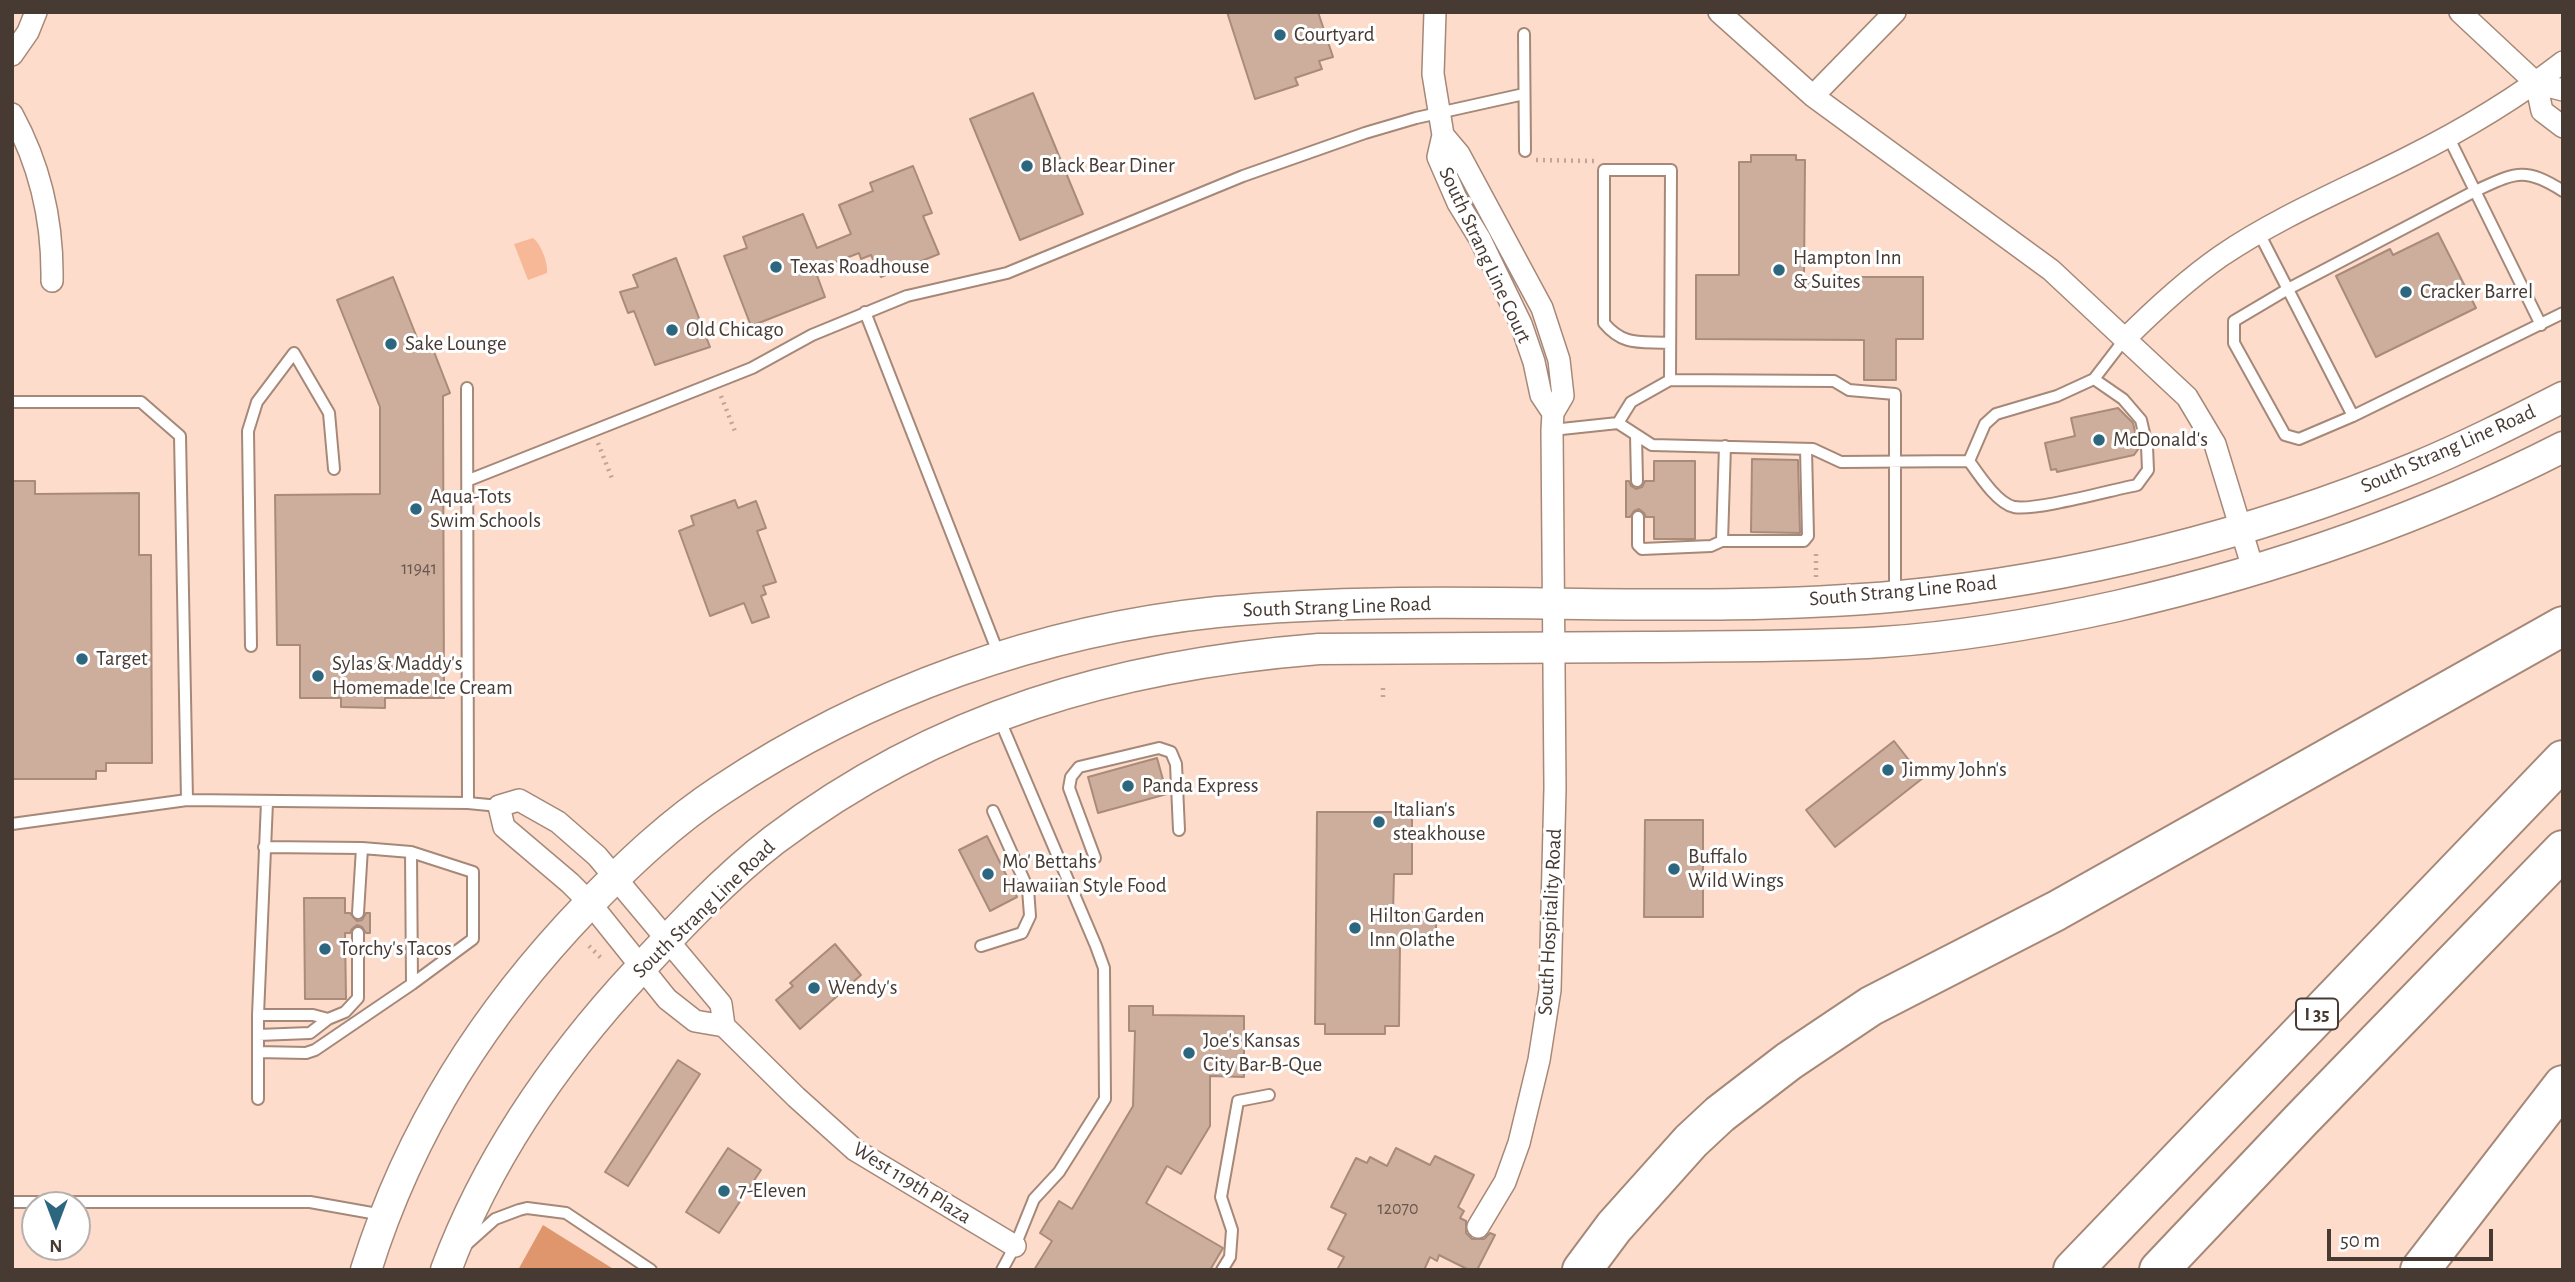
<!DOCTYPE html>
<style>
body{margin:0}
#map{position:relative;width:2575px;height:1282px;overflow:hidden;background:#fedccb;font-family:"Alegreya Sans",sans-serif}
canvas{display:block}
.frame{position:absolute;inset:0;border:14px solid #473a33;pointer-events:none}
.north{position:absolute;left:21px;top:1191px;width:70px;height:70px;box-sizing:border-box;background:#fff;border:2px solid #b5b0ad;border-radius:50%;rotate:180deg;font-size:19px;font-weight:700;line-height:28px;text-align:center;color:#473a33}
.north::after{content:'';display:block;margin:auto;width:24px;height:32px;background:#2d667f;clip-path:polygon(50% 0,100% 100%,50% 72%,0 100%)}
.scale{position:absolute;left:2327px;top:1229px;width:166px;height:32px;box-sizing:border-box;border:4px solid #473a33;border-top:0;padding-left:9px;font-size:21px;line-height:24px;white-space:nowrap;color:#473a33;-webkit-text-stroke:5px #fff;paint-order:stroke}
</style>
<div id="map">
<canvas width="2575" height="1282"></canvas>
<div class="frame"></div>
<div class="north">N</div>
<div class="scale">50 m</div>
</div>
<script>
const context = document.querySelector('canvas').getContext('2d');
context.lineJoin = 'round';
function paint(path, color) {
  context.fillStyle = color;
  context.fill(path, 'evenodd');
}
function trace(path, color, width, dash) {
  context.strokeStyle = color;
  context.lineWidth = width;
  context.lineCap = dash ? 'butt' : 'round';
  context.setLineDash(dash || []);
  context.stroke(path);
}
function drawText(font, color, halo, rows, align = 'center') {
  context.font = font + ' "Alegreya Sans",sans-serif';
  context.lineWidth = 6;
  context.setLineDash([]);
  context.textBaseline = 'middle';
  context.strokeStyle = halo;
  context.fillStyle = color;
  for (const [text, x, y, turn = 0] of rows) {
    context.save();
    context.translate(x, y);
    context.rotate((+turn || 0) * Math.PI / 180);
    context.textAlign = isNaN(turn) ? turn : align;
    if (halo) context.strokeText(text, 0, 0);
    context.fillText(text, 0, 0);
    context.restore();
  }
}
const green = new Path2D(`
 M533,238C541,244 548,263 547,273L528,280L514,244Z`);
const water = new Path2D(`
 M543,1225L615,1270H518Z`);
const building = new Path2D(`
 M1227,12H1318L1333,57L1319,61L1322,69L1295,78L1298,85L1255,99Z
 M1033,93L1083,214L1020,240L970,119Z
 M1751,155H1796V160H1805L1804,277H1923V339H1896V380H1864V340L1696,339V275H1739V162H1751Z
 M913,166L932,213L923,216L939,254L881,277L871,255L861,259L859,253L815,270L825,297L751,326L724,256L747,248L743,237L803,214L817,248L851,234L839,205L873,191L870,183Z
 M2438,233L2476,308L2376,357L2336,276L2390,249L2393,255Z
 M676,258L710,347L655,365L634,311L628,313L620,292L638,287L633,275Z
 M393,277L421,348L431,344L450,393L443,396L444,698H385V708L341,707V698H300V645H277L275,495L380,494V407L337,300Z
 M2118,408L2133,423L2139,448L2134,455L2057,472L2056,469L2051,470L2045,443L2075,436L2071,418Z
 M1752,459L1798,460L1800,533L1751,532Z
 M1654,461H1695V539H1654V517H1646L1644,513L1639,509L1634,511L1630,517H1626V481H1629L1631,486L1636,489L1642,487L1645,481H1654Z
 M12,481H35V494L139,493V555H151L152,763H106V771H96V779H12Z
 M735,500L738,508L756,501L766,528L757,531L776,582L763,586L766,594L761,596L769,617L752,623L744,603L710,616L679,531L694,525L691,516Z
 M1894,741L1923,778L1835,847L1806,810Z
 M1157,758L1167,794L1098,813L1088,777Z
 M1317,812H1412V874H1394L1393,913L1436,912V943L1400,944L1399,1026H1385V1034H1325V1024H1315Z
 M1645,820H1703V917H1644Z
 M987,836L1017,897L990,911L959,850Z
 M304,898H345V913H350L357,921L362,920L366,913H370V933H366L362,927L357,925L352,929L350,933H345L346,999H305Z
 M835,944L861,975L800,1029L776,1000L793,986L790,983Z
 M1129,1006H1153V1015L1244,1016V1077L1210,1076V1126L1181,1174L1167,1166L1146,1203L1223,1248L1210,1270H1034L1052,1241L1040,1233L1059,1201L1072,1209L1133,1106L1135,1031H1129Z
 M678,1060L700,1074L628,1186L605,1172Z
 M728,1148L761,1170L719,1233L686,1212Z
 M1396,1148L1430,1165L1435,1156L1474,1175L1458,1207L1464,1211L1460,1218L1466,1221V1233L1472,1239H1484L1490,1233L1495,1235L1477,1270H1469L1439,1255L1437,1261L1430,1257L1424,1270H1337L1344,1257L1328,1249L1346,1214L1331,1207L1356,1158L1367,1163L1370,1157L1387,1166Z`);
const path = new Path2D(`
 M1536,160L1594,161
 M721,396L736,434
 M598,443L613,481
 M1816,577V551
 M1383,697V685
 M589,946L601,958`);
const lane = new Path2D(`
 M1524,34L1525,151
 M2448,136L2541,325
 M2563,191C2524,166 2515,173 2475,191L2288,289L2234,321V343L2285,435L2299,439L2353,416L2563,313
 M2259,233L2353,416
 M865,312L999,655
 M1670,380L1671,170H1604V323C1624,347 1641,341 1670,343
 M467,388L468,803
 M12,402H141L180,436L187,800
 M1618,423L1631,402L1670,380L1834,381L1849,390L1895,394V593
 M1552,430L1618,423L1652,445L1813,449L1841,462L1969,461
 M1636,435L1637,481
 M1725,446L1722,541H1804L1808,536L1806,449
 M1969,461C1979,475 1997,503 2014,507C2036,511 2111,490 2137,485L2148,470L2147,446L2141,420L2123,399L2094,379
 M1969,461L1985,424L1996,414L2057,396L2094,379L2124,340
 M469,480L752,368L812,335L907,296L1007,273L1243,176L1365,133L1416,118L1524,94
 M1638,517V545L1642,549L1711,546L1722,541
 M251,646L248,431L257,402L294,353L329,413L334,469
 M999,718L1096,946L1104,968L1105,1099L1059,1172L1034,1199L1015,1246L1002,1270
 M12,824L187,800L468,803L499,806
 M411,852L412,984
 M1095,858L1069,788L1071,777L1079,767L1159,748L1171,752L1176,764L1179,830
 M358,913L362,848
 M981,946L1022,933L1030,916L1028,889L993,811
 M258,1015H313L328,1019
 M258,1035L310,1033L328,1019L345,1012L358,998V933
 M258,1052L306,1053L315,1050L412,984L473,939V872L411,852L362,848L264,847
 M258,1099V1015L267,802
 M12,1202H310L383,1215
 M467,1244L495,1219L519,1210L527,1208L566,1213L651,1270
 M1222,1270L1230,1257L1232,1230L1221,1197L1238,1101L1269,1095`);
const street = new Path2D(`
 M1435,12L1433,74L1443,135L1438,157L1458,203L1480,239L1521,324L1534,362L1541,395L1553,413
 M1719,12L1813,96L2051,270L2187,397L2215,444L2254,572
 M2460,12L2536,83L2563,90
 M12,55L28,32L36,12
 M2536,83L2542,111L2563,127
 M1813,96L1895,12
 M12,114C40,165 53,223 52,281
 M1443,135L1459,154L1542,308L1559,360L1563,396L1553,413L1552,430L1555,788L1550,990L1539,1060L1519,1143L1505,1182L1478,1227
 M2124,340C2155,309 2185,281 2221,256C2280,216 2346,189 2409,157C2463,130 2515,99 2563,62
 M724,1026L721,1004L597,856L558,822L519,800L499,806L504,827L570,883L590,903L667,999L695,1021L724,1026L796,1097L855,1150L1015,1246`);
const secondary = new Path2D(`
 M366,1270C410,1129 485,1012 587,906C628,864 672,822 721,790C868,692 1041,630 1217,612C1444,590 1673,617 1900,596C2075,579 2251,535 2414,468C2465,447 2514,422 2563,397
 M446,1270C488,1157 558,1057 639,970C681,925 725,878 774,840C938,716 1117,665 1319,649C1428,648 1537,647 1646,647C1725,646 1804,647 1883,642C1962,637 2040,623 2117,606C2274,570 2420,520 2563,447`);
const highway = new Path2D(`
 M1582,1270L1614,1227L1691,1141L1720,1114L1789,1061L1871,1006L2056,911L2563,626
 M2073,1270L2563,760
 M2159,1270L2301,1120L2563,850
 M2420,1270L2563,1085`);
const markers = [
 [1280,35,7,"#2d667f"],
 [1027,166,7,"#2d667f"],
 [776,267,7,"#2d667f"],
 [1779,270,7,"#2d667f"],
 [2406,292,7,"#2d667f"],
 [672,330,7,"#2d667f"],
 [391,344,7,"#2d667f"],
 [2099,440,7,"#2d667f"],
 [416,509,7,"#2d667f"],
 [82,659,7,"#2d667f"],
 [318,676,7,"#2d667f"],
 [1888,770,7,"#2d667f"],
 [1128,786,7,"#2d667f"],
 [1379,822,7,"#2d667f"],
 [1674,869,7,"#2d667f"],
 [988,874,7,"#2d667f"],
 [1355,928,7,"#2d667f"],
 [325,949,7,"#2d667f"],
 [814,988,7,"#2d667f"],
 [1189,1053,7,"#2d667f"],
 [724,1191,7,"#2d667f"]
];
const numberNames = [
 ["11941",419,569],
 ["12070",1398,1209]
];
const shields = [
 [2317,1014,42]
];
const shieldNames = [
 ["I 35",2317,1014]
];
const poiNames = [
 ["Courtyard",1294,35],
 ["Black Bear Diner",1041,166],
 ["Hampton Inn",1793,258],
 ["& Suites",1793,282],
 ["Texas Roadhouse",790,267],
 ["Cracker Barrel",2420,292],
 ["Old Chicago",686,330],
 ["Sake Lounge",405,344],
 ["McDonald's",2113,440],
 ["Aqua-Tots",430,497],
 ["Swim Schools",430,521],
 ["Target",96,659],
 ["Sylas & Maddy's",332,664],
 ["Homemade Ice Cream",332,688],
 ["Jimmy John's",1902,770],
 ["Panda Express",1142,786],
 ["Italian's",1393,810],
 ["steakhouse",1393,834],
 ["Buffalo",1688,857],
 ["Wild Wings",1688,881],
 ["Mo' Bettahs",1002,862],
 ["Hawaiian Style Food",1002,886],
 ["Hilton Garden",1369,916],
 ["Inn Olathe",1369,940],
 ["Torchy's Tacos",339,949],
 ["Wendy's",828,988],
 ["Joe's Kansas",1203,1041],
 ["City Bar-B-Que",1203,1065],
 ["7-Eleven",738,1191]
];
const streetNames = [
 ["South Strang Line Court",1485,255,65],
 ["South Strang Line Road",2448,449,-24],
 ["South Strang Line Road",1903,591,-5],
 ["South Strang Line Road",1337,607,-2],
 ["South Strang Line Road",704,909,-44],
 ["South Hospitality Road",1550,922,-87],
 ["West 119th Plaza",912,1183,32]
];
paint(green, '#f6b897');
paint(water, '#e0966d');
paint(building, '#cdad9c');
trace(building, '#a98b7b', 2);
trace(lane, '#a68878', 14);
trace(street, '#a68878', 24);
trace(secondary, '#a68878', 33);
trace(highway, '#a68878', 42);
trace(path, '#c0a598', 4.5, [2, 5]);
trace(lane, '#fff', 10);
trace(street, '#fff', 21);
trace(secondary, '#fff', 30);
trace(highway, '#fff', 38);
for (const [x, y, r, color] of markers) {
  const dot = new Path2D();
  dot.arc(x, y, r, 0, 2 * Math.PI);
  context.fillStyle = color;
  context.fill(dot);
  trace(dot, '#fff', 2.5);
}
drawText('18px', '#68574d', null, numberNames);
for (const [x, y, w] of shields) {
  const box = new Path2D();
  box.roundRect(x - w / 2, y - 15.5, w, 31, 5);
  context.fillStyle = '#fff';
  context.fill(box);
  trace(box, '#473a33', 2);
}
drawText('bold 19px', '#473a33', null, shieldNames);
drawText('21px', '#473a33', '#fff', poiNames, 'left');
drawText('21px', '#473a33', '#fff', streetNames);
</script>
